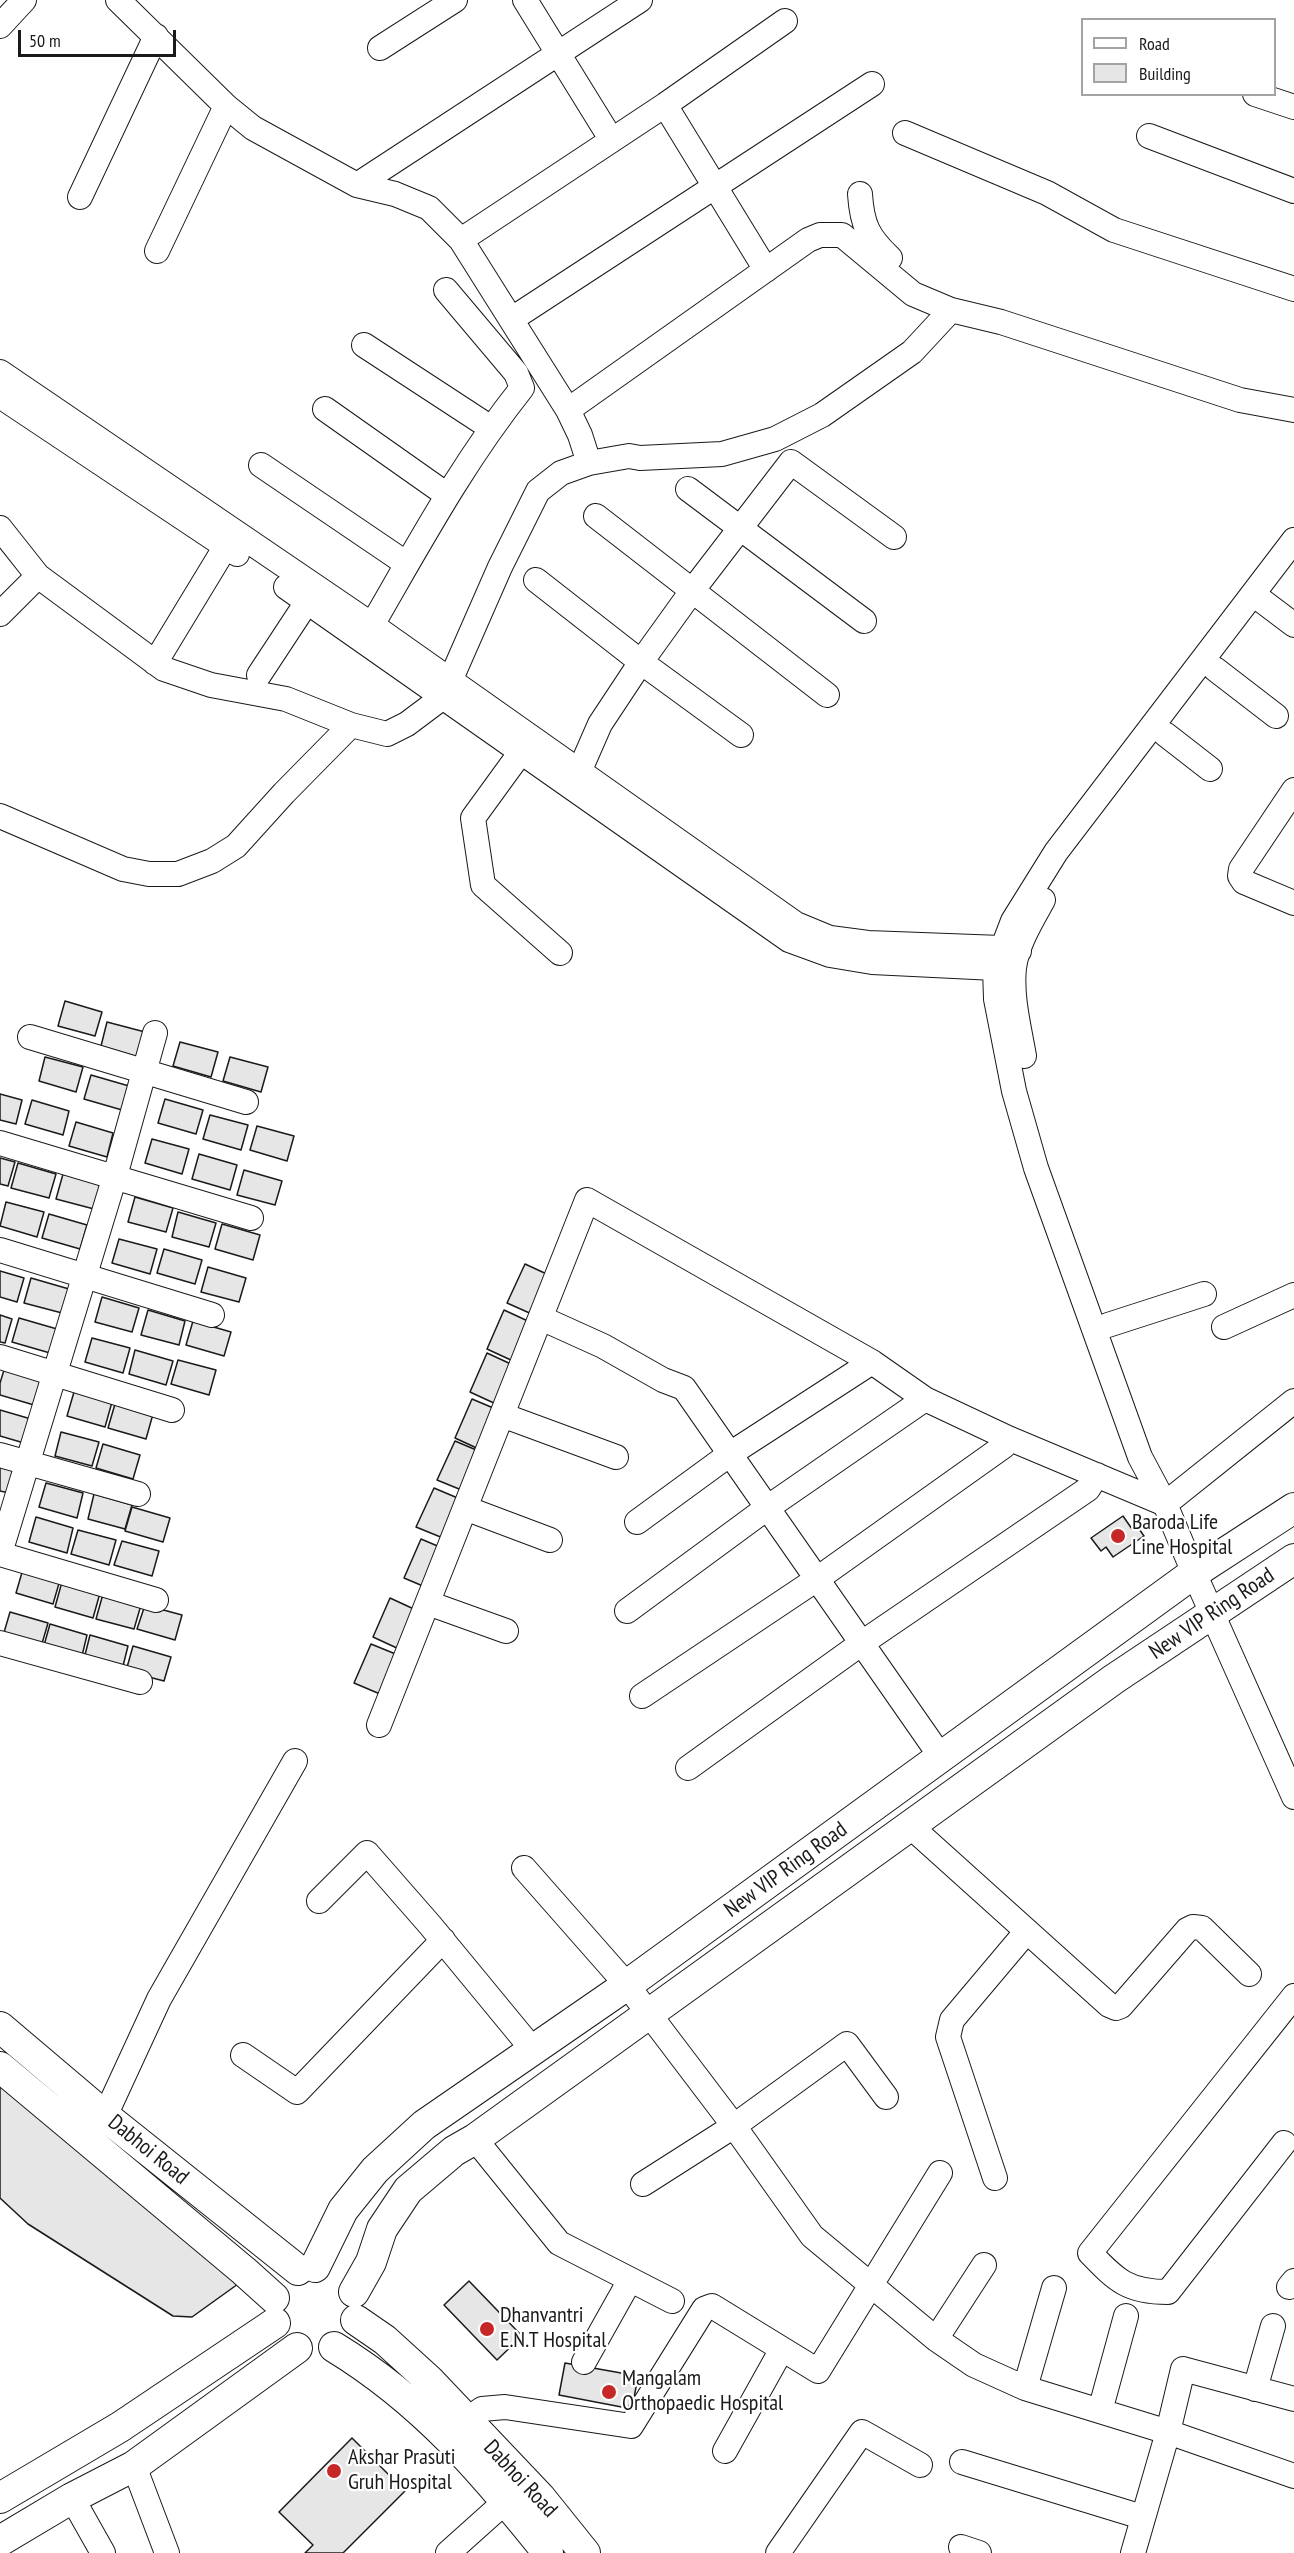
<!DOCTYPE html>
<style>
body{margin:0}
#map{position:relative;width:1294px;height:2553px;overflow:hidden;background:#fff;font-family:"PT Sans Narrow",sans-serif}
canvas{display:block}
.legend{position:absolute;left:1081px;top:18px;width:195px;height:78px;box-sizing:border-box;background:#fff;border:2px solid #a3a3a3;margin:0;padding:8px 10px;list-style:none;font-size:18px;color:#1a1a1a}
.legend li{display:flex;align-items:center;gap:12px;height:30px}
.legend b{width:30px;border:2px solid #a3a3a3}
.scale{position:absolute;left:18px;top:30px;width:158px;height:27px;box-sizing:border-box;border:3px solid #1a1a1a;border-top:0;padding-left:8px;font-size:18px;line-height:21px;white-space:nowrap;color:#1a1a1a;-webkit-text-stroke:4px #fff;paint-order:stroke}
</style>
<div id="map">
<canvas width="1294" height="2553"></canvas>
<ul class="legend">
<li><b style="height:8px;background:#fff"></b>Road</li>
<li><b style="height:16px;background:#e6e6e6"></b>Building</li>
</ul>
<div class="scale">50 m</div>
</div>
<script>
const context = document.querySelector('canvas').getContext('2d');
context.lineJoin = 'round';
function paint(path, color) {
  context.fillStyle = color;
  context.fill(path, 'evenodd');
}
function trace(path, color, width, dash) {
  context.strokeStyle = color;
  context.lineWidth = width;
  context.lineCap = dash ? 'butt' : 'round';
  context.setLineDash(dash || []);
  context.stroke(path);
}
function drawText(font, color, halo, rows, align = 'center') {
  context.font = font + ' "PT Sans Narrow",sans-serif';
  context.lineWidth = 4.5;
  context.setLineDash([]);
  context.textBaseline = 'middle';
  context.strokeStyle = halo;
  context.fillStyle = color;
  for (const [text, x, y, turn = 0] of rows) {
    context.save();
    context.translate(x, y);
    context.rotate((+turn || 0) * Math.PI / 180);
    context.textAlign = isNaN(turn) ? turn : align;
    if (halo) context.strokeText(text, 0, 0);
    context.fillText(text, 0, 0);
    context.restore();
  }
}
const building = new Path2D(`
 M65,1001L102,1012L95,1036L58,1026Z
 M107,1022L145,1032L138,1057L101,1046Z
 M180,1042L218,1052L211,1077L173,1066Z
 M45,1057L83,1067L76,1092L39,1081Z
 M230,1057L268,1067L261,1092L223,1081Z
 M91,1075L129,1086L122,1110L84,1099Z
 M0,1094L22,1100L16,1124L0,1120Z
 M165,1099L203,1110L196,1134L158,1123Z
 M32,1100L69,1111L63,1135L25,1124Z
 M210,1115L248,1125L241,1150L203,1139Z
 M76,1122L113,1133L107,1157L69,1146Z
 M257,1126L294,1136L287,1161L250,1150Z
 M152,1139L189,1149L182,1174L145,1163Z
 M199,1154L237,1165L230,1190L192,1179Z
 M0,1158L15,1162L8,1186L0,1184Z
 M18,1163L56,1174L49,1198L11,1188Z
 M244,1170L282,1181L275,1205L237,1195Z
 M63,1174L100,1185L94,1209L56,1199Z
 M135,1197L173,1208L166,1232L128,1222Z
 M6,1202L44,1212L37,1237L0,1226Z
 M178,1212L216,1223L209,1247L172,1237Z
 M49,1214L87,1225L80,1249L42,1238Z
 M222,1224L260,1235L253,1260L215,1249Z
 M119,1239L157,1249L150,1274L112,1263Z
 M164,1249L202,1260L195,1284L157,1273Z
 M525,1264L551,1276L534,1315L507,1303Z
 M208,1267L246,1278L239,1302L201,1292Z
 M0,1271L24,1278L17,1302L0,1297Z
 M31,1278L69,1289L62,1313L24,1303Z
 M102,1297L139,1308L132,1332L95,1322Z
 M148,1310L185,1321L179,1345L141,1335Z
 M504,1310L530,1322L513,1361L487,1349Z
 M0,1315L12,1319L5,1343L0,1342Z
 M19,1318L57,1329L50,1353L12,1342Z
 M193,1321L231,1332L224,1356L186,1345Z
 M92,1338L130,1348L123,1373L85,1362Z
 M135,1350L173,1361L166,1385L129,1374Z
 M487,1353L513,1365L496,1404L470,1392Z
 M178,1360L216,1370L209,1395L171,1384Z
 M4,1370L41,1381L34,1405L0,1395V1383Z
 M74,1392L112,1402L105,1427L67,1416Z
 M472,1399L498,1410L481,1450L455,1438Z
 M115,1404L153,1414L146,1439L108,1428Z
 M0,1410L31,1419L24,1443L0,1436Z
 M61,1432L99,1442L92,1466L55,1456Z
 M455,1441L481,1452L464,1491L437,1480Z
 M103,1444L140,1455L133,1479L96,1468Z
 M0,1464L16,1469L9,1493L0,1491Z
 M46,1483L83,1493L77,1518L39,1507Z
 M434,1488L460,1499L443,1538L416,1527Z
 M94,1494L132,1505L125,1529L88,1519Z
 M132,1507L170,1518L163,1542L125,1531Z
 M1123,1516L1132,1529L1137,1526L1144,1536L1113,1557L1106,1547L1101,1551L1091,1538Z
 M36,1517L73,1528L67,1553L29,1542Z
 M78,1530L116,1540L109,1565L71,1554Z
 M421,1539L447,1550L430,1589L404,1578Z
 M122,1541L159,1551L152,1576L114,1565Z
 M23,1569L60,1580L53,1604L16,1593Z
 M62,1582L100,1593L93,1618L55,1607Z
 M103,1594L141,1605L134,1629L96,1619Z
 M390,1598L416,1610L399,1649L373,1637Z
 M145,1605L182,1615L175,1640L137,1629Z
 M10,1612L48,1623L41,1647L3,1636Z
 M50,1624L87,1635L81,1660L43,1649Z
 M90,1635L128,1646L122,1670L84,1659Z
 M371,1644L398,1655L380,1694L354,1683Z
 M133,1646L171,1657L164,1681L126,1671Z
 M0,2074L238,2284L192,2317L173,2316L28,2224L0,2198Z
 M469,2281L522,2336L497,2360L444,2305Z
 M565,2363L638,2376L632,2409L559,2395Z
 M352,2438L405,2491L343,2553H305L313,2545L279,2512Z`);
const minor = new Path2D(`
 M118,0L226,106L253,128L357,185L395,194L429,208L461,240L568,410L580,435L589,463
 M525,0L611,139
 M0,26L24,0
 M380,48L455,0
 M1255,94L1294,107
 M665,105L766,270
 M905,133L1047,193L1114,230L1294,289
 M1149,136L1294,191
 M357,185L640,0
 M860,194C862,225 868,237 890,258
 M80,197L156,36
 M461,240L665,105L785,21
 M157,251L226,106
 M512,319L872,84
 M364,345L491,428
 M0,372L372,625L796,924L830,938L868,943L1001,948L1019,951
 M0,396L237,554
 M325,409L447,495
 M568,410L808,240L820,235H842L913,294L951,310
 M261,465L407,564
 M688,489L864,621
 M596,516L827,695
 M0,528L38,576L164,669L211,685L286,699L351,725L387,734L407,724L443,697L500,567L538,491L561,473L589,463L629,456L640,458L722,454L775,439L822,415L912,352L951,310L1001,322L1240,400L1294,410
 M1294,540L1056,852L1013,921L995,968L996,999L1014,1091L1036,1168L1140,1457L1165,1504L1194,1573L1294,1797
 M536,580L641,662L741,735
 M286,587L789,940L830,955L872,962L995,968L1012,967
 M1253,594L1294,625
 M0,614L38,576
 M372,625C419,544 463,462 522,388L516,373L446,290
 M155,663L226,546
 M1215,669L1276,716
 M259,675L307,602
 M1165,734L1210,769
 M521,752L473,818L483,885L560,953
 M579,772L600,724L641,662L692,591L791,462L894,537
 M1294,790L1241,869L1240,876L1244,882L1294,903
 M0,816L123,869L149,874H178L212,861L236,846L284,793L351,725
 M30,1037L246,1102
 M1024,1056C1019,1027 1011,997 1014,968C1017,944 1032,920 1043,900
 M0,1143L251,1218
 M0,1250L212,1315
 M541,1318L603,1346L663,1380L684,1388L941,1757
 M1108,1325L1204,1294
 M1224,1327L1294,1295
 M0,1357L172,1410
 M502,1415L616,1457
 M0,1455L138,1494
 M1165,1504L1294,1401
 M465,1508L550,1540
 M637,1522L730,1454L872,1362
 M0,1553L115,1176L155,1033
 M0,1554L156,1600
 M428,1603L506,1631
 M627,1611L767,1508L925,1399
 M0,1643L140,1682
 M642,1696L817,1579L1004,1446L1008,1438
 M379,1725L587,1200L872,1362L925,1399L1008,1438L1165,1504
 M688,1768L862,1643L1088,1489L1097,1475
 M909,1825L1109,2005L1116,2008L1121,2006L1187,1930L1193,1927L1202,1928L1249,1974
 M524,1868L627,1985L734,2126L812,2236L936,2339L974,2365L1025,2388L1168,2432L1183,2369L1294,2399
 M319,1901L367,1853L430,1925L533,2050
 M243,2055L297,2092L443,1940
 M105,2116L159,1999L295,1761
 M475,2139L559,2243L672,2301
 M1284,2143L1168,2292C1128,2292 1117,2281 1090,2253L1294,1996
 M995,2178L948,2037L952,2020L1027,1931
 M643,2184L734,2126L847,2044L886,2097
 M1289,2287L1294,2281
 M936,2339L984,2265
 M584,2362L630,2280
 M1025,2388L1054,2288
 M1255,2389L1273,2326
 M1100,2411L1126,2316
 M465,2421L482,2409L505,2407L631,2426L704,2309L712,2306L818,2371L940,2173
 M725,2451L782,2349
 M962,2462L1142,2517
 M134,2466L167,2553
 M72,2498L103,2553
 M961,2547L979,2553
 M448,2553L506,2501
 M778,2553L862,2432L920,2465
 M1133,2553L1168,2432L1294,2476`);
const major = new Path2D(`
 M0,2027L105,2116L298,2270
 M0,2067L244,2271L274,2298
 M315,2267L343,2210L375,2170L424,2125L627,1985L1194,1573L1294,1508
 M354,2292L371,2262L382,2229L408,2190L454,2151L475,2139L1114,1679L1294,1559
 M356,2320L385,2340L429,2380L540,2497L585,2553
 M334,2347C424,2402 483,2472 548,2553
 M0,2498L120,2427L275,2323
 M0,2541L72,2498L134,2466L297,2348`);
const markers = [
 [1118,1536,8,"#c62828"],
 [487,2329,8,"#c62828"],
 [609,2392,8,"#c62828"],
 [334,2471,8,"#c62828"]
];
const poiNames = [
 ["Baroda Life",1132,1523],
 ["Line Hospital",1132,1548],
 ["Dhanvantri",500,2316],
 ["E.N.T Hospital",500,2341],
 ["Mangalam",622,2379],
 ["Orthopaedic Hospital",622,2404],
 ["Akshar Prasuti",348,2458],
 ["Gruh Hospital",348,2483]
];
const streetNames = [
 ["New VIP Ring Road",1212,1614,-34],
 ["New VIP Ring Road",786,1870,-36],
 ["Dabhoi Road",148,2150,39],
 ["Dabhoi Road",520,2479,47]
];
paint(building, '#e6e6e6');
trace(building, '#1a1a1a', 1.5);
trace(minor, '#1a1a1a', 26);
trace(major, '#1a1a1a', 32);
trace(minor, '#fff', 24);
trace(major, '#fff', 30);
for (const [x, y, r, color] of markers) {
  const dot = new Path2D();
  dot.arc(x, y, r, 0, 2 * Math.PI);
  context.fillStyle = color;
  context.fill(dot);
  trace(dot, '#fff', 2);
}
drawText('22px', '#1a1a1a', '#fff', poiNames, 'left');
drawText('22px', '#1a1a1a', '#fff', streetNames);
</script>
